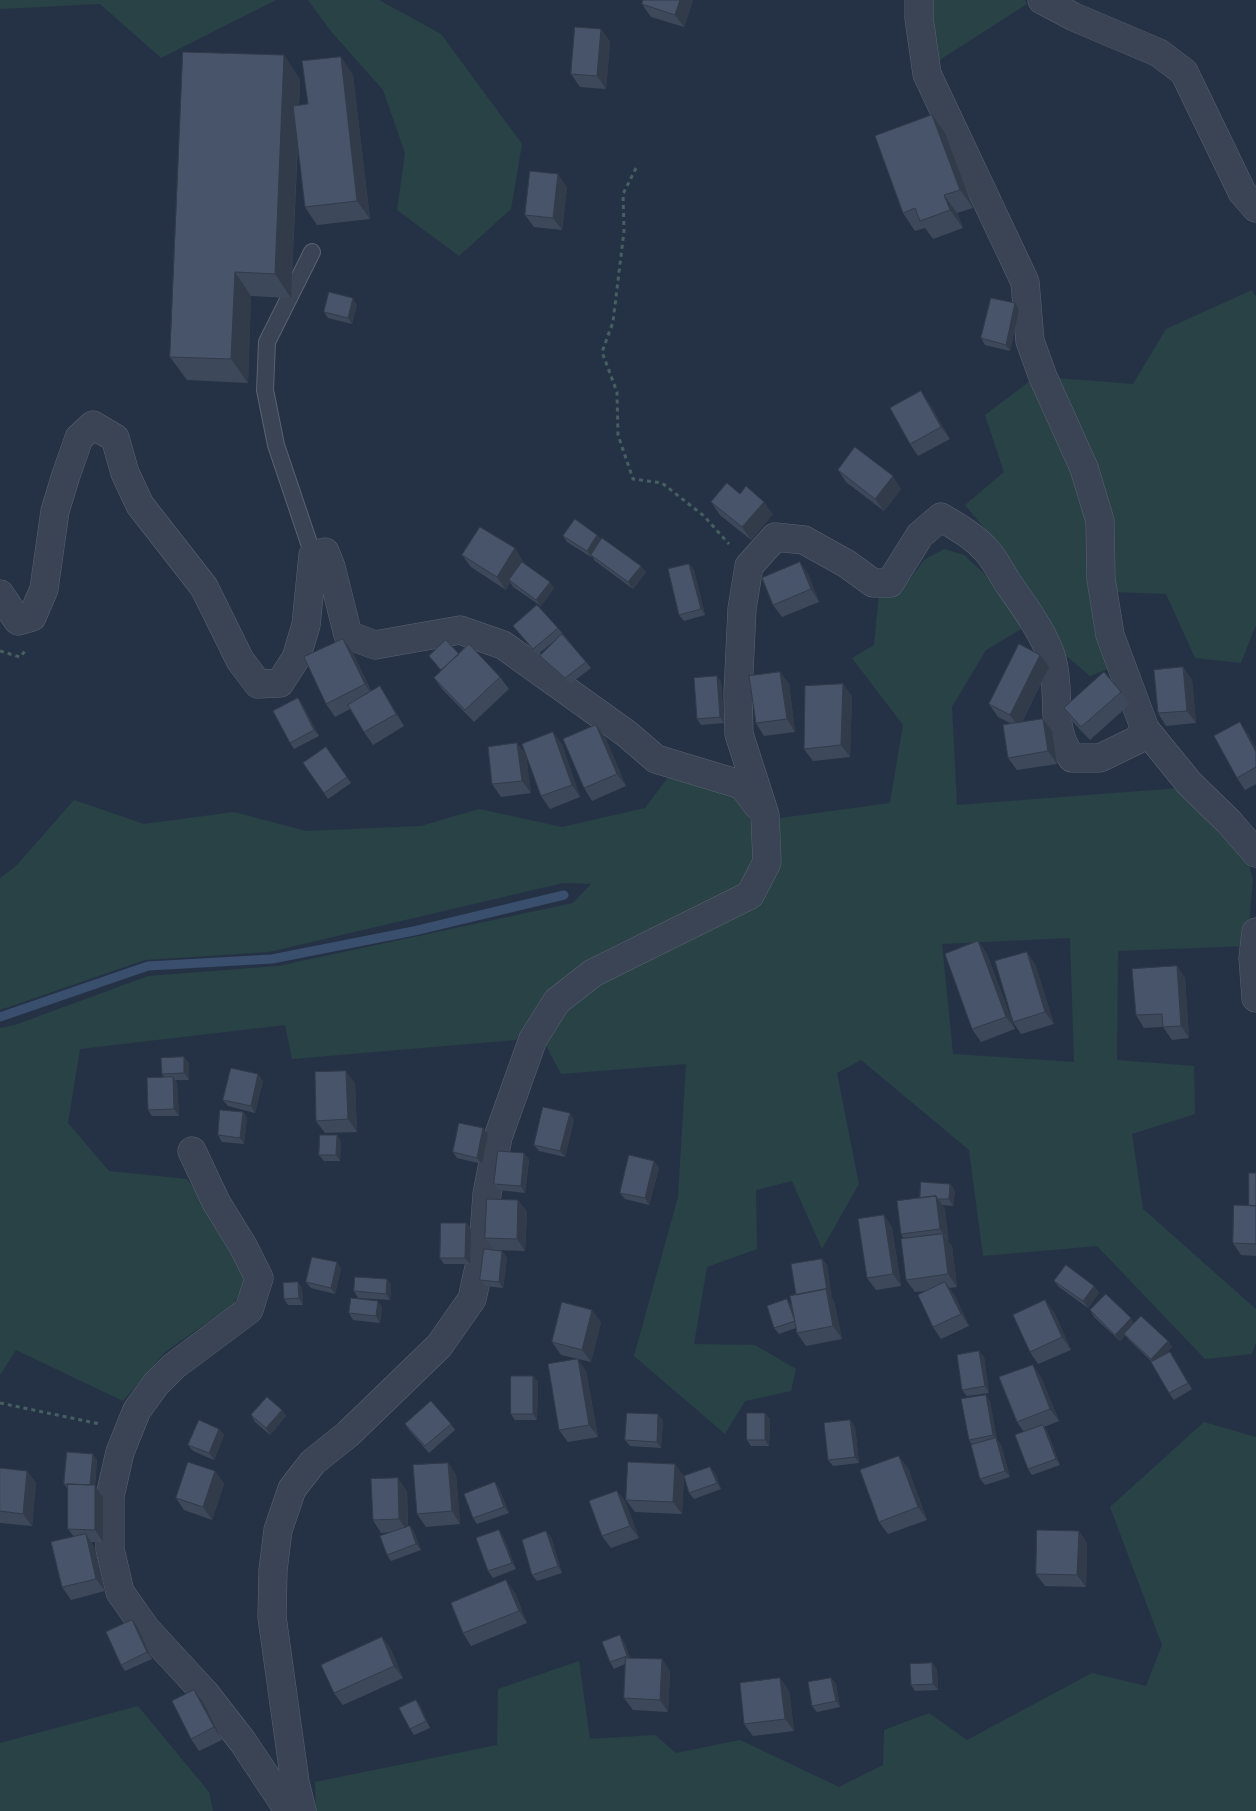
<!DOCTYPE html>
<style>
body{margin:0}
canvas{display:block;background:#253245}
</style>
<canvas width="1256" height="1811"></canvas>
<script>
const context = document.querySelector('canvas').getContext('2d');
context.lineJoin = 'round';
function paint(path, color) {
  context.fillStyle = color;
  context.fill(path, 'evenodd');
}
function trace(path, color, width, dash) {
  context.strokeStyle = color;
  context.lineWidth = width;
  context.lineCap = dash ? 'butt' : 'round';
  context.setLineDash(dash || []);
  context.stroke(path);
}
const green = new Path2D(`
 M0,0H276L161,58L100,4L0,9Z
 M308,0H379L441,34L522,144L511,209L459,256L397,210L405,153L383,90L330,30Z
 M926,0H1025L1027,4L938,61Z
 M1252,290L1256,297V625L1241,663L1195,658L1166,594L1114,592L1056,378L1133,384L1166,329Z
 M1034,378L1080,473L1113,667L1090,676L1064,654L1012,562L965,505L1004,472L985,415Z
 M944,549L964,555L989,578L1023,628L986,650L952,707L957,805L1180,788L1246,854L1253,880L1247,946L1118,951L1117,1060L1194,1066L1195,1114L1132,1134L1143,1209L1256,1309V1342L1252,1354L1205,1359L1097,1246L983,1256L969,1150L861,1060L837,1073L859,1184L822,1249L792,1181L756,1190L757,1249L707,1267L694,1344L755,1345L796,1369L791,1391L745,1401L725,1434L634,1356L678,1197L686,1064L561,1074L542,1038L568,1002L777,865L780,818L890,803L903,725L852,658L874,645L879,595L902,590L924,560ZM1070,938L1074,1062L953,1054L942,944Z
 M670,775L733,792C762,834 764,843 743,890C682,919 599,942 551,989C537,1003 527,1024 516,1040L292,1059L285,1025L80,1049L68,1123L109,1171L187,1179L211,1214L246,1281L234,1304L165,1352L123,1401L16,1350L0,1375V1028L15,1025L148,976L278,966L573,903L591,884L563,883L269,952L145,960L0,1010V878L16,866L74,800L144,824L234,812L306,831L421,826L479,809L562,827L645,808Z
 M1204,1422L1256,1437V1811H316L315,1782L497,1745L498,1689L579,1661L590,1739L655,1735L676,1753L740,1740L839,1787L883,1765L884,1730L929,1713L967,1740L1092,1673L1146,1686L1162,1645L1110,1507Z
 M138,1706L209,1792L213,1811H0V1743Z`);
const stream = new Path2D(`
 M0,1017L148,966L272,959L414,931L564,895`);
const path = new Path2D(`
 M636,168L623,194L624,231L613,322L602,352L617,392L618,435L633,479L662,483L704,516L729,544
 M0,651L20,657L25,651
 M0,1403L100,1424`);
const lane = new Path2D(`
 M312,252L267,342L265,390L276,445L313,555`);
const street = new Path2D(`
 M919,0V18L927,74L1025,282L1030,341L1043,377L1084,468L1100,521L1101,579L1110,635L1145,729L1189,783L1229,822L1256,853
 M1042,0L1074,17L1159,53L1184,72L1242,192L1256,208
 M0,594L18,621L32,617L44,589L55,511L66,475L79,438L93,425L115,438L125,473L140,505L204,587L240,660L258,684L280,683L296,658L306,625L313,555L325,552L331,567L348,635L375,645L460,630L503,645L627,734L656,759L742,785L758,806
 M1256,932L1253,958L1256,998
 M192,1151L216,1202L243,1246L259,1278L249,1310L174,1366L156,1384L137,1410L120,1452L110,1496V1549L120,1592L146,1629L205,1693L243,1742L289,1811
 M302,1811L295,1782L272,1617L273,1570L278,1530L292,1489L313,1462L348,1434L439,1346L472,1299L483,1249L487,1194L498,1137L533,1039L557,1001L593,973L750,895L767,862L765,815L739,734L738,693L742,609L749,566L775,537L804,540L847,564L873,583H890L920,535L941,517C957,527 974,536 987,551C995,560 1001,572 1008,583C1022,603 1046,636 1052,659C1062,695 1048,727 1072,758H1100L1137,740L1145,729`);
const wall = new Path2D(`
 M693,0L684,27L651,17L642,4Z
 M601,29L610,42L606,89L580,87L571,74Z
 M353,75L370,219L317,225L305,207L298,142L291,298L251,296L248,383L187,380L170,357L300,79L299,105L308,104Z
 M945,133L973,208L957,213L963,228L933,239L925,228L915,231L903,213Z
 M567,187L562,230L534,227L525,215Z
 M1015,303L1019,310L1010,351L985,345L981,338Z
 M357,305L352,324L328,318L324,312Z
 M929,403L950,439L918,456L910,444Z
 M838,470L901,489L884,511L846,482Z
 M740,494L773,514L751,540L720,515L711,502Z
 M597,535L601,540L646,572L633,589L595,561L592,556L591,557L567,542L563,536Z
 M462,555L523,561V562L554,588L541,606L513,587L510,582L506,590L471,567Z
 M689,564L694,570L705,615L684,621L679,615Z
 M808,574L819,602L782,617L773,605Z
 M513,626L558,628L591,668L570,684L545,662L540,656L559,637L537,655Z
 M343,639L352,651L371,691L388,699L404,726L373,745L364,732L350,709L335,717L326,704Z
 M459,654L500,677L509,689L474,722L443,690L434,678L441,671L429,656Z
 M1049,667L1022,722L1043,719L1052,731L1057,764L1017,770L1008,758L1012,724L998,717L989,704Z
 M1183,667L1192,680L1196,723L1166,726L1158,713Z
 M780,672L789,684L795,732L764,736L756,723Z
 M721,682L724,723L701,725L697,719Z
 M1121,692L1130,704L1090,740L1072,721L1064,708Z
 M852,696L850,757L813,761L804,749Z
 M298,698L302,704L319,736L294,749L290,743Z
 M1248,734L1256,748V784L1245,790L1237,778Z
 M605,737L626,786L592,801L584,788Z
 M517,743L526,755L531,793L501,797L492,784Z
 M562,744L580,797L550,809L541,796Z
 M326,747L351,783L328,799L303,763Z
 M978,941L987,954L1015,1029L981,1042L972,1029Z
 M1035,964L1054,1024L1021,1034L1013,1022Z
 M1177,966L1185,978L1189,1038L1172,1040L1163,1027L1144,1028L1136,1015Z
 M184,1057L189,1064V1080H175L177,1083L179,1116H152L148,1110L164,1077L162,1074Z
 M263,1081L255,1113L228,1106L223,1100Z
 M355,1083L357,1132L325,1133L316,1121Z
 M243,1112L247,1118L244,1144L222,1142L218,1135Z
 M570,1113L574,1120L565,1157L539,1151L534,1145Z
 M483,1128L488,1134L482,1164L457,1158L453,1152Z
 M337,1135L341,1142L340,1161H324L319,1155Z
 M524,1153L529,1160L525,1193L499,1190L494,1184Z
 M654,1161L659,1168L649,1205L625,1199L620,1193Z
 M1256,1173V1256L1241,1255L1233,1243L1249,1205Z
 M950,1184L955,1191L953,1206L942,1205L945,1209L948,1242L952,1246L957,1287L949,1288L954,1294L969,1326L941,1339L933,1327L926,1291L915,1292L906,1280L904,1239L901,1234L920,1198Z
 M518,1200L527,1212L525,1251L494,1250L485,1238Z
 M884,1215L892,1228L901,1286L876,1290L867,1278Z
 M466,1223L471,1229L470,1264H444L440,1258Z
 M502,1251L507,1258L503,1288L485,1286L480,1280Z
 M822,1259L827,1265L831,1297L834,1301L842,1339L806,1346L797,1333L796,1328L779,1334L774,1328L791,1305L793,1309L796,1295Z
 M341,1269L335,1294L311,1288L306,1282Z
 M387,1279L391,1285L390,1300L358,1298L354,1291Z
 M1054,1281L1094,1286L1099,1293L1088,1308L1059,1287Z
 M298,1282L302,1288L303,1305H288L284,1299Z
 M382,1307L380,1323L353,1320L349,1313Z
 M1090,1310L1134,1323L1168,1341L1172,1347L1166,1354L1174,1358L1192,1389L1174,1400L1169,1393L1152,1362L1129,1340L1125,1335L1120,1341L1094,1317Z
 M1054,1312L1071,1350L1038,1364L1030,1352Z
 M601,1322L591,1362L561,1355L552,1342Z
 M979,1351L984,1357L989,1393L967,1396L962,1390Z
 M586,1371L598,1437L568,1442L559,1430Z
 M533,1376L538,1382L537,1420H515L511,1414Z
 M1041,1377L1059,1421L1044,1427L1047,1431L1060,1465L1032,1475L1028,1469L1024,1432L1017,1422Z
 M990,1401L997,1440L1001,1445L1010,1477L985,1485L980,1479L972,1445L969,1440Z
 M282,1410L286,1416L270,1435L255,1422L251,1415Z
 M770,1419L769,1446H751L747,1440Z
 M663,1420L661,1448L630,1446L625,1440Z
 M850,1420L855,1427L859,1463L833,1466L828,1460Z
 M405,1424H451L455,1430L429,1453L409,1430Z
 M219,1429L224,1435L214,1460L193,1451L188,1445Z
 M97,1460L95,1486L103,1497V1542H91L94,1547L105,1591L71,1600L62,1587L74,1537L68,1529V1489L64,1484Z
 M448,1463L456,1475L460,1524L426,1527L417,1514Z
 M0,1466V1468L27,1471L36,1483L32,1526L0,1523Z
 M908,1468L927,1520L888,1534L879,1522Z
 M215,1471L224,1484L212,1520L184,1510L176,1498Z
 M715,1473L721,1489L694,1499L689,1493Z
 M684,1476L682,1514L635,1512L626,1500Z
 M499,1488L509,1513L477,1524L473,1518Z
 M407,1491L408,1526H410L414,1532L421,1550L391,1561L387,1555L391,1532L381,1533L373,1520Z
 M617,1491L626,1503L639,1538L611,1548L602,1536Z
 M1079,1531L1087,1543L1086,1587L1045,1586L1036,1574Z
 M503,1536L516,1569L493,1578L488,1571Z
 M551,1537L562,1573L537,1581L532,1575Z
 M515,1593L527,1623L471,1646L463,1633Z
 M137,1626L152,1659L125,1671L121,1665Z
 M382,1637L391,1650L403,1678L343,1705L334,1693Z
 M624,1642L630,1658L662,1659L670,1672L668,1712L633,1710L624,1698L625,1664L614,1669L610,1662Z
 M932,1663L937,1670L938,1690L915,1691L911,1685Z
 M780,1678L789,1691L794,1731L753,1736L744,1724Z
 M831,1678L836,1684L840,1707L817,1712L812,1706Z
 M416,1700L420,1706L430,1728L414,1735L410,1729Z
 M203,1702L222,1740L199,1751L191,1739Z`);
const shadedWall = new Path2D(`
 M680,0H693L684,27L675,15Z
 M601,29L610,42L606,89L597,76Z
 M284,55L300,79L291,298L275,274Z
 M341,57L353,75L370,219L357,201Z
 M932,115L945,133L973,208L960,190Z
 M558,174L567,187L562,230L553,218Z
 M944,195L957,213L963,228L950,210Z
 M235,272L251,296L248,383L231,359Z
 M353,298L357,305L352,324L348,318Z
 M1015,303L1019,310L1010,351L1006,345Z
 M921,391L929,403L950,439L941,427Z
 M893,476L901,489L884,511L875,499Z
 M764,502L773,514L751,540L742,527Z
 M597,535L602,541L591,555L592,556L591,557L587,551Z
 M515,548L523,561L511,582L509,580L510,582L506,590L497,577Z
 M800,562L808,574L819,602L811,589Z
 M689,564L694,570L705,615L701,609Z
 M641,566L646,572L633,589L628,582Z
 M550,582L554,588L541,606L536,600Z
 M343,639L352,651L373,697L365,684Z
 M1040,655L1049,667L1019,727L1010,715Z
 M1183,667L1192,680L1196,723L1187,711Z
 M780,672L789,684L795,732L787,719Z
 M717,676L721,682L724,723L720,717Z
 M843,684L852,696L850,757L841,745Z
 M380,686L388,699L404,726L396,714Z
 M298,698L302,704L319,736L314,730Z
 M1043,719L1052,731L1057,764L1048,751Z
 M1240,722L1248,734L1256,748V752Z
 M596,725L605,737L626,786L617,774Z
 M553,732L562,744L580,797L572,785Z
 M517,743L526,755L531,793L522,781Z
 M978,941L987,954L1015,1029L1006,1017Z
 M1027,952L1035,964L1054,1024L1045,1012Z
 M1177,966L1185,978L1189,1038L1181,1026Z
 M184,1057L189,1064V1080L184,1073Z
 M346,1071L355,1083L357,1132L348,1119Z
 M258,1074L263,1081L255,1113L251,1106Z
 M173,1077L177,1083L179,1116L174,1109Z
 M243,1112L247,1118L244,1144L240,1138Z
 M570,1113L574,1120L565,1157L560,1151Z
 M483,1128L488,1134L482,1164L477,1158Z
 M337,1135L341,1142L340,1161L336,1155Z
 M524,1153L529,1160L525,1193L521,1186Z
 M654,1161L659,1168L649,1205L645,1198Z
 M950,1184L955,1191L953,1206L949,1199Z
 M936,1196L945,1209L949,1241L940,1229Z
 M518,1200L527,1212L525,1251L517,1239Z
 M884,1215L892,1228L901,1286L893,1274Z
 M466,1223L471,1229L470,1264L465,1258Z
 M943,1234L952,1246L957,1287L948,1274Z
 M502,1251L507,1258L503,1288L499,1282Z
 M822,1259L827,1265L832,1297L827,1291Z
 M337,1262L341,1269L335,1294L331,1288Z
 M387,1279L391,1285L390,1300L386,1294Z
 M298,1282L302,1288L303,1305L299,1298Z
 M945,1282L954,1294L969,1326L961,1314Z
 M1094,1286L1099,1293L1088,1308L1083,1301Z
 M826,1289L834,1301L842,1339L833,1326Z
 M787,1299L791,1305L799,1328L795,1321Z
 M1045,1300L1054,1312L1071,1350L1062,1337Z
 M378,1301L382,1307L380,1323L376,1316Z
 M592,1310L601,1322L591,1362L582,1350Z
 M1131,1318L1135,1325L1120,1341L1115,1335Z
 M1168,1341L1172,1347L1156,1365L1151,1359Z
 M979,1351L984,1357L989,1393L985,1386Z
 M1170,1352L1174,1358L1192,1389L1188,1383Z
 M578,1359L586,1371L598,1437L589,1425Z
 M1033,1365L1041,1377L1059,1421L1050,1409Z
 M533,1376L538,1382L537,1420L533,1414Z
 M986,1395L990,1401L997,1440L1001,1445L1010,1477L1005,1471L997,1441L993,1435Z
 M282,1410L286,1416L270,1435L266,1428Z
 M765,1413L770,1419L769,1446L765,1440Z
 M658,1414L663,1420L661,1448L657,1442Z
 M850,1420L855,1427L859,1463L855,1457Z
 M1043,1425L1047,1431L1060,1465L1056,1459Z
 M219,1429L224,1435L214,1460L209,1453Z
 M93,1454L97,1460L95,1486L103,1497V1542L95,1530L90,1486Z
 M899,1456L908,1468L927,1520L918,1507Z
 M448,1463L456,1475L460,1524L452,1511Z
 M675,1464L684,1476L682,1514L673,1502Z
 M710,1467L715,1473L721,1489L717,1483Z
 M27,1471L36,1483L32,1526L23,1514Z
 M215,1471L224,1484L212,1520L203,1507Z
 M398,1478L407,1491L408,1532L399,1519Z
 M495,1482L499,1488L509,1513L504,1507Z
 M617,1491L626,1503L639,1538L630,1526Z
 M410,1526L414,1532L421,1550L416,1544Z
 M499,1530L503,1536L516,1569L512,1563Z
 M546,1531L551,1537L562,1573L558,1566Z
 M1079,1531L1087,1543L1086,1587L1077,1575Z
 M86,1534L94,1547L105,1591L96,1579Z
 M506,1580L515,1593L527,1623L519,1611Z
 M132,1620L137,1626L152,1659L147,1652Z
 M620,1635L624,1642L632,1662L627,1656Z
 M382,1637L391,1650L403,1678L394,1666Z
 M662,1659L670,1672L668,1712L660,1700Z
 M932,1663L937,1670L938,1690L933,1684Z
 M780,1678L789,1691L794,1731L785,1719Z
 M831,1678L836,1684L840,1707L836,1701Z
 M194,1690L203,1702L222,1740L214,1727Z
 M416,1700L420,1706L430,1728L426,1721Z`);
const building = new Path2D(`
 M643,0H680L675,15L642,4Z
 M575,27L601,29L597,76L571,74Z
 M183,52L284,55L275,274L235,272L231,359L170,357Z
 M341,57L357,201L305,207L293,106L308,104L302,61Z
 M932,115L960,190L944,195L950,210L920,221L915,208L903,213L875,136Z
 M530,171L558,174L553,218L525,215Z
 M329,292L353,298L348,318L324,312Z
 M991,298L1015,303L1006,345L981,338Z
 M921,391L941,427L910,444L890,408Z
 M855,447L893,476L875,499L838,470Z
 M727,483L740,494L746,486L764,502L742,527L711,502Z
 M575,519L597,535L587,551L563,536Z
 M480,527L515,548L497,577L462,555Z
 M602,538L641,566L628,582L591,555Z
 M522,562L550,582L536,600L509,580Z
 M800,562L811,589L773,605L762,578Z
 M689,564L701,609L679,615L668,569Z
 M537,605L558,628L533,649L513,626Z
 M562,634L586,662L565,678L540,656Z
 M343,639L365,684L326,704L304,657Z
 M446,640L459,654L441,670L429,656Z
 M469,644L500,677L465,710L434,678Z
 M1019,644L1040,655L1010,715L989,704Z
 M1183,667L1187,711L1158,713L1154,670Z
 M780,672L787,719L756,723L749,676Z
 M1104,672L1121,692L1081,727L1064,708Z
 M717,676L720,717L697,719L694,678Z
 M843,684L841,745L804,749L805,686Z
 M380,686L396,714L364,732L348,705Z
 M298,698L314,730L290,743L273,711Z
 M1043,719L1048,751L1008,758L1003,725Z
 M1240,722L1256,752V767L1237,778L1214,736Z
 M596,725L617,774L584,788L563,739Z
 M553,732L572,785L541,796L522,744Z
 M517,743L522,781L492,784L488,747Z
 M326,747L347,777L324,793L303,763Z
 M978,941L1006,1017L972,1029L945,954Z
 M1027,952L1045,1012L1013,1022L995,961Z
 M1177,966L1181,1026L1163,1027L1162,1014L1136,1015L1132,969Z
 M184,1057V1073L162,1074L161,1058Z
 M231,1068L258,1074L251,1106L223,1100Z
 M346,1071L348,1119L316,1121L315,1072Z
 M173,1077L174,1109L148,1110L147,1078Z
 M543,1107L570,1113L560,1151L534,1145Z
 M220,1110L243,1112L240,1138L218,1135Z
 M459,1123L483,1128L477,1158L453,1152Z
 M320,1135H337L336,1155H319Z
 M498,1151L524,1153L521,1186L494,1184Z
 M629,1155L654,1161L645,1198L620,1193Z
 M1249,1173H1256V1206L1249,1205Z
 M921,1182L950,1184L949,1199H938L936,1196L920,1198Z
 M936,1196L940,1229L901,1234L897,1201Z
 M487,1199L518,1200L517,1239L485,1238Z
 M1234,1205L1256,1206V1244L1233,1243Z
 M884,1215L893,1274L867,1278L858,1219Z
 M441,1223H466L465,1258H440Z
 M943,1234L948,1274L906,1280L901,1239Z
 M484,1249L502,1251L499,1282L480,1280Z
 M312,1257L337,1262L331,1288L306,1282Z
 M822,1259L827,1291L826,1289L796,1295L791,1264Z
 M1066,1265L1094,1286L1083,1301L1054,1281Z
 M355,1277L387,1279L386,1294L354,1291Z
 M298,1282L299,1298L284,1299L283,1283Z
 M945,1282L961,1314L933,1327L918,1295Z
 M826,1289L833,1326L797,1333L790,1296Z
 M1106,1294L1131,1318L1115,1335L1090,1310Z
 M351,1298L378,1301L376,1316L349,1313Z
 M787,1299L795,1321L774,1328L767,1306Z
 M1045,1300L1062,1337L1030,1352L1013,1315Z
 M562,1302L592,1310L582,1350L552,1342Z
 M1141,1316L1168,1341L1151,1359L1124,1334Z
 M979,1351L985,1386L962,1390L957,1355Z
 M1170,1352L1188,1383L1169,1393L1151,1362Z
 M578,1359L589,1425L559,1430L548,1364Z
 M1033,1365L1050,1409L1017,1422L999,1377Z
 M511,1376H533V1414H511Z
 M986,1395L993,1435L969,1440L961,1399Z
 M267,1397L282,1410L266,1428L251,1415Z
 M431,1401L451,1424L425,1446L405,1424Z
 M627,1413L658,1414L657,1442L625,1440Z
 M747,1413H765V1440H747Z
 M199,1420L219,1429L209,1453L188,1445Z
 M850,1420L855,1457L828,1460L824,1423Z
 M1043,1425L1056,1459L1028,1469L1015,1435Z
 M996,1438L1005,1471L980,1479L971,1445Z
 M67,1452L93,1454L90,1485L64,1484Z
 M899,1456L918,1507L879,1522L860,1470Z
 M188,1462L215,1471L203,1507L176,1498Z
 M628,1462L675,1464L673,1502L626,1500Z
 M448,1463L452,1511L417,1514L413,1465Z
 M710,1467L717,1483L689,1493L684,1476Z
 M0,1468L27,1471L23,1514L0,1511Z
 M398,1478L399,1519L373,1520L371,1479Z
 M495,1482L504,1507L473,1518L464,1494Z
 M68,1484L95,1485V1530L68,1529Z
 M617,1491L630,1526L602,1536L589,1501Z
 M410,1526L416,1544L387,1555L380,1536Z
 M499,1530L512,1563L488,1571L476,1538Z
 M1037,1530L1079,1531L1077,1575L1036,1574Z
 M546,1531L558,1566L532,1575L522,1540Z
 M86,1534L96,1579L62,1587L51,1542Z
 M506,1580L519,1611L463,1633L451,1603Z
 M132,1620L147,1652L121,1665L106,1632Z
 M620,1635L627,1656L610,1662L602,1642Z
 M382,1637L394,1666L334,1693L321,1665Z
 M626,1658L662,1659L660,1700L624,1698Z
 M932,1663L933,1684L911,1685L910,1664Z
 M780,1678L785,1719L744,1724L740,1683Z
 M831,1678L836,1701L812,1706L808,1682Z
 M194,1690L214,1727L191,1739L172,1701Z
 M416,1700L426,1721L410,1729L399,1708Z`);
paint(green, '#284246');
trace(stream, '#3a4f6e', 9);
trace(lane, '#596271', 18);
trace(street, '#596271', 29);
trace(path, '#465f62', 3, [4, 4]);
trace(lane, '#3a4454', 16);
trace(street, '#3a4454', 28);
paint(wall, '#3d485a');
paint(shadedWall, '#323b4a');
paint(building, '#475469');
trace(building, '#323b4a', 1);
</script>
